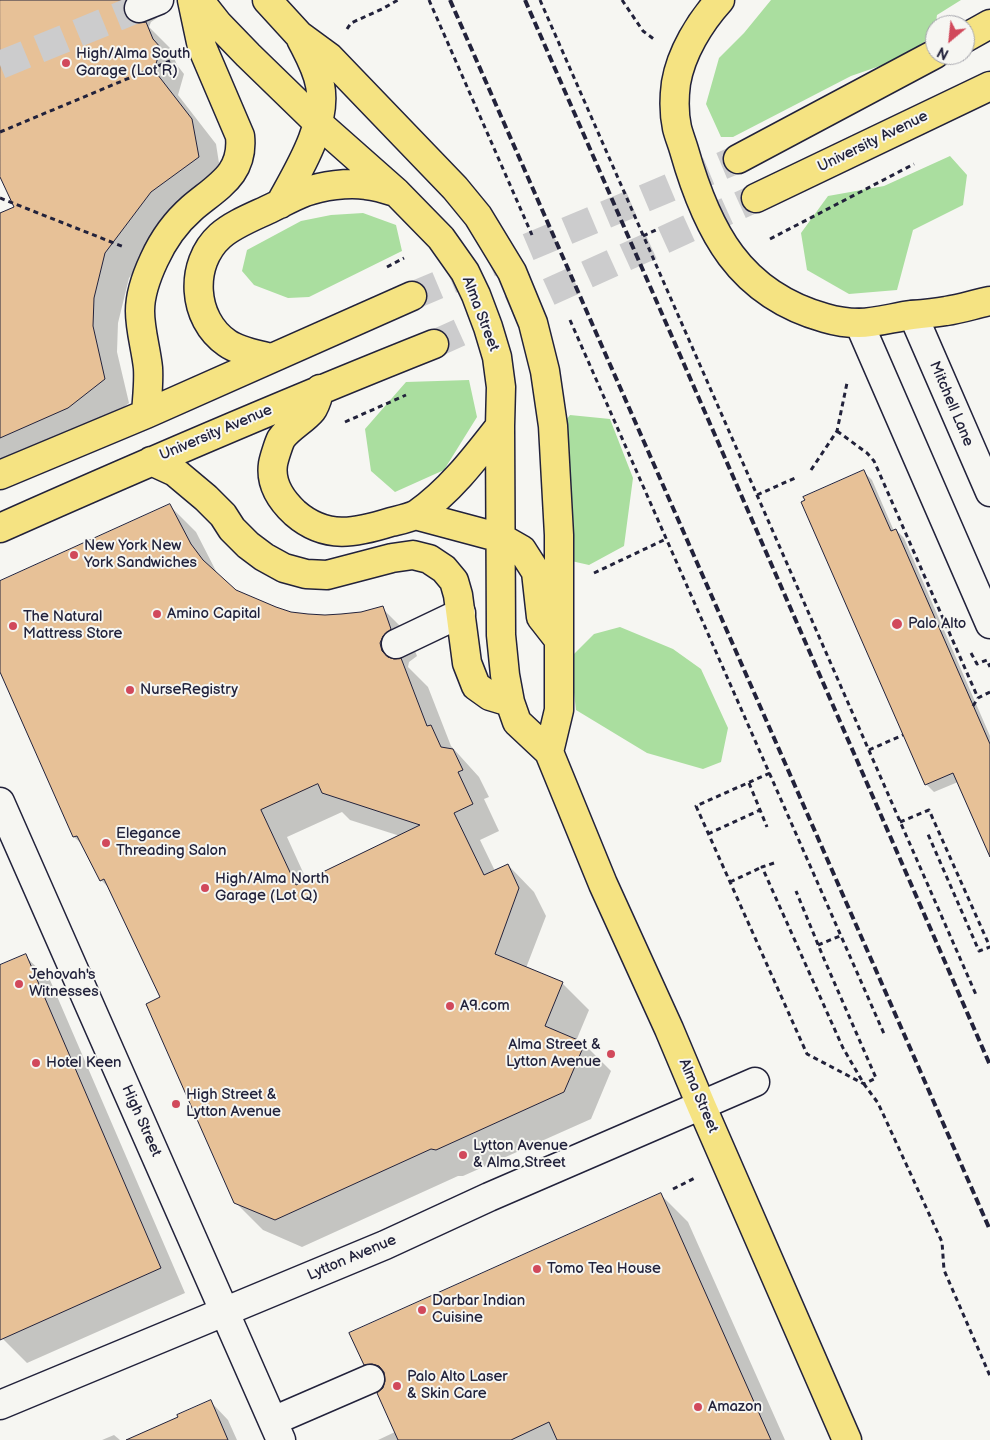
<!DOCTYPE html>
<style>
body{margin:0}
#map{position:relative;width:990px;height:1440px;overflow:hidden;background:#f6f6f2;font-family:"Balsamiq Sans",sans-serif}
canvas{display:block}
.north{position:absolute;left:925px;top:15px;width:50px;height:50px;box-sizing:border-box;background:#f6f6f2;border:1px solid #a1a1a9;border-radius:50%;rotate:208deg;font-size:14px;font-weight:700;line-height:20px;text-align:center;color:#22223b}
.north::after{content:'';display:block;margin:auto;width:18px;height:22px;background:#d1495b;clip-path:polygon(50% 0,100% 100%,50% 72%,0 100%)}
</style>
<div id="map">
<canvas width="990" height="1440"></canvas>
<div class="north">N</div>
</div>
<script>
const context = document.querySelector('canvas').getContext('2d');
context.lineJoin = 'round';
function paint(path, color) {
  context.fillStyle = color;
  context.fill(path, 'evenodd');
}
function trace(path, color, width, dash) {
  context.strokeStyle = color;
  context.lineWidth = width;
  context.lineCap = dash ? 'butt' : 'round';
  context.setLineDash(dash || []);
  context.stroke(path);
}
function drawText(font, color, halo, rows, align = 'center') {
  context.font = font + ' "Balsamiq Sans",sans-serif';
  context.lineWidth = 4;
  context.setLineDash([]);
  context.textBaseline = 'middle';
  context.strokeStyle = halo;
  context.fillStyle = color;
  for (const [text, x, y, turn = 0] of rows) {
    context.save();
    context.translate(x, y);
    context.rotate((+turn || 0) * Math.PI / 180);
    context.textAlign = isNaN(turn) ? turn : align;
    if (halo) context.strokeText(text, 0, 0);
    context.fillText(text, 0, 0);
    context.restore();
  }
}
const green = new Path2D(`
 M771,0H961L937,15L934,35L900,59L851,76L733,137H721L706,104L719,58L744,33Z
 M950,156L967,175L963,205L913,230L897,290L849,294L807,270L801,233L828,196L884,186Z
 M363,213L396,225L402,251L309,297L288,298L254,285L242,271L247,250L301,221L331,215Z
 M469,380L477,417L444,470L395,492L371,471L365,429L406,382Z
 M570,415L610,419L633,478L624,546L589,565L567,560L545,446Z
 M620,627L673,649L701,669L728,728L721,762L703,769L647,753L576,710L570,658L594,634Z`);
const shadow = new Path2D(`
 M0,0H149L157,18L151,22L149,27L170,48L177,65L184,74L178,95L216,144L222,182L175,216L129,278L118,323L117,352L129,403L93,432L0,472V214L15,208L0,174Z
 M864,472L872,480L894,531L896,530L904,538L990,736V844L958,782L934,792L926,784Z
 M170,506L196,532L217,573L222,580L235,591L291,613L325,616L362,613L382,608L409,635L417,656L409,662L408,667L428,687L451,746L479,777L489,797L484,799L499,831L480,840L495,871L508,865L534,892L546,916L526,968L562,983L589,1010L576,1041L584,1044L611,1071L591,1119L463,1176H458L302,1247L263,1230L236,1203L162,998L112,891L101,880L84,846L74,837L0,669V581L6,580ZM342,812L350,820L400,836L307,881L287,837Z
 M25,956L50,980L185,1293L27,1363L3,1339L0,1332V967Z
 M661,1195L688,1222L785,1440H378L395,1432L384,1389L385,1385L365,1364Z
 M210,1401L228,1420L237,1440H129L179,1418Z
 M114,1435L120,1440H102Z`);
const building = new Path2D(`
 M0,0H126L124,6L125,14L129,20L136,23L146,22L153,39L161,48L154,70L192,119L199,157L151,192L105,253L94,298L93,326L105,379L68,408L0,438V213L14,207L0,177Z
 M864,470L891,531L896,529L990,744V857L953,773L925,785L801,502L805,500L803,497Z
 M170,504L191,544L203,560L236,590L276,607L291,612L308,614L325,615L341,614L361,612L383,606L391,629L383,636L380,643L382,651L388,657L394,659L401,658L427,726L431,725L441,747L453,749L463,770L458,772L473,804L454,813L484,875L508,864L519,888L495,954L563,982L545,1026L585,1043L564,1092L436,1150L431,1149L275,1220L234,1203L146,1004L160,997L104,879L100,881L77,836L73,837L0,672V581ZM318,784L322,793L420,825L296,885L261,810Z
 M26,954L161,1268L0,1340V965Z
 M661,1193L771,1440H557L549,1422L511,1440H398L377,1393L383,1388L385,1381L384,1372L379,1366L372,1364L364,1365L349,1333Z
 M211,1400L228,1440H126L178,1417L177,1415Z`);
const minorTunnel = new Path2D(`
 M0,65L139,8`);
const majorTunnel = new Path2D(`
 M412,296L738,159
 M434,344L756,198`);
const path = new Path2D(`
 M429,0L532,235
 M540,0L977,997
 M622,0L643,31L655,40
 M347,29L351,23L382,9L398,0
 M0,132L170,61
 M0,198L124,247
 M643,236L658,229
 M770,239L914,164
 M387,267L404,258
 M570,320L885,1036
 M345,422L406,395
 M837,431L867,453L874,461L978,698
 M811,470L837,431L847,383
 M757,495L795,478
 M594,573L666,539
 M971,653L977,664L987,660L990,667
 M973,706L978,698L990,692
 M869,750L903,735
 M770,773L696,806L807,1054L864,1084L876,1078L824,959L796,891
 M749,783L767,827
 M900,822L929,810L990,947L979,951L927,832
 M708,834L760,810
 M774,863L762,867L843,1048L864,1084L878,1103L942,1242L944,1270L990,1376
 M730,882L762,867
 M818,945L840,936
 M673,1189L695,1178`);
const minor = new Path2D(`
 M139,8L159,0
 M913,315L990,492
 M859,323L990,624
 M396,644L461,613
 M0,802L281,1440
 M0,1405L385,1245L489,1197L755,1082
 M273,1421L370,1379`);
const major = new Path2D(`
 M199,0L218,24L248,55L318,123L396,192L441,238L465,272L476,295L488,327L497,357L501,387L500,426L501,635L505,675L510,702L517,722L549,752L603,884L669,1029L701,1105L847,1440
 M267,0L299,35L329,57L455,188L478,216L512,272L533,323L545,371L553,426L559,535V710L549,752
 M720,0C700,22 681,53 676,83C674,98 674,114 677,128C679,136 682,143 684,150C707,231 739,294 825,318C835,321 849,323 859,323C876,323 895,317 912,315C923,314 934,313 946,311C961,309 975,304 990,301
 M965,38L990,24
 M738,159L935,54
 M756,198L990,86
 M280,204C298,171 328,124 320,85C317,68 308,53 301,39
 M270,358C256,354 238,351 227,343C192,319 189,264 220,236C232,225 252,217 267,210C280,204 292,197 305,192C322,186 348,182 366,185C376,186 386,189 395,192
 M320,389C318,396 316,405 312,410C304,420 288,428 281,439C279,443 274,458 273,464C270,484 281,500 295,513C326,540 356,533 391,522C399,520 410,518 417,514C450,491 475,458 500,426
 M146,414C147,398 149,383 148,368C146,349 140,330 140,311C140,294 147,275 154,260C163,240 176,222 192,208C218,186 244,174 240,136L202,47L192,0
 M151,461L175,472L206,498L223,515L232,529L248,545L264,557L284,568L306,574L327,575L392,558L413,555L429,559L444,569L454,581L458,595L467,663L476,686L490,696L510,702
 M0,475L146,414L412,296
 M415,515L501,538L522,550L536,572L541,617L559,640
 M0,528C144,464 288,402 434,344`);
const rail = new Path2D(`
 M450,0L990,1230
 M525,0L990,1065`);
const markers = [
 [66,63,5,"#d1495b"],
 [74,555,5,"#d1495b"],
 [157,614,5,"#d1495b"],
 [897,624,6,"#d1495b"],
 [13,626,5,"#d1495b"],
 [130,690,5,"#d1495b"],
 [106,843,5,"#d1495b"],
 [205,888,5,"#d1495b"],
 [19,984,5,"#d1495b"],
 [450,1006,5,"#d1495b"],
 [611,1054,5,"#d1495b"],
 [36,1063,5,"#d1495b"],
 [176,1104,5,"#d1495b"],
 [463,1155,5,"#d1495b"],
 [537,1269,5,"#d1495b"],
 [422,1310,5,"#d1495b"],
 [397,1386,5,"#d1495b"],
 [698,1407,5,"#d1495b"]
];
const poiNames = [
 ["High/Alma South",76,54],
 ["Garage (Lot R)",76,71],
 ["New York New",84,546],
 ["York Sandwiches",84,563],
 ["Amino Capital",167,614],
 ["The Natural",23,617],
 ["Mattress Store",23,634],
 ["Palo Alto",908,624],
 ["NurseRegistry",140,690],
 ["Elegance",116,834],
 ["Threading Salon",116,851],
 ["High/Alma North",215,879],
 ["Garage (Lot Q)",215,896],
 ["Jehovah's",29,975],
 ["Witnesses",29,992],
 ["A9.com",460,1006],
 ["Alma Street &",601,1045,"right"],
 ["Lytton Avenue",601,1062,"right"],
 ["Hotel Keen",46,1063],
 ["High Street &",186,1095],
 ["Lytton Avenue",186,1112],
 ["Lytton Avenue",473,1146],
 ["& Alma Street",473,1163],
 ["Tomo Tea House",547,1269],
 ["Darbar Indian",432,1301],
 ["Cuisine",432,1318],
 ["Palo Alto Laser",407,1377],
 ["& Skin Care",407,1394],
 ["Amazon",708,1407]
];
const streetNames = [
 ["University Avenue",873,142,-26],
 ["Alma Street",480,314,69],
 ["Mitchell Lane",951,404,67],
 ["University Avenue",216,433,-23],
 ["Alma Street",698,1096,67],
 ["High Street",141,1121,66],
 ["Lytton Avenue",352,1258,-23]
];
paint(green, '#aade9f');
paint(shadow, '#0003');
paint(building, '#e7c197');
trace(building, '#22223b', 1);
trace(minorTunnel, '#cccccd', 28, [28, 14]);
trace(majorTunnel, '#cccccd', 28, [28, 14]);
trace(minor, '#22223b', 31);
trace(major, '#22223b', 31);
trace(path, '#22223b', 3, [5, 4]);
trace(minor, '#f6f6f2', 28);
trace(major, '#f5e382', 28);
trace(rail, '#22223b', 4, [8, 4]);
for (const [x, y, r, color] of markers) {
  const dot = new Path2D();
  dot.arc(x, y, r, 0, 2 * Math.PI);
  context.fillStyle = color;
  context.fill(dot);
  trace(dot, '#f6f6f2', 2);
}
drawText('15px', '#22223b', '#f6f6f2', poiNames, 'left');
drawText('15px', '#22223b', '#f6f6f2', streetNames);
</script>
